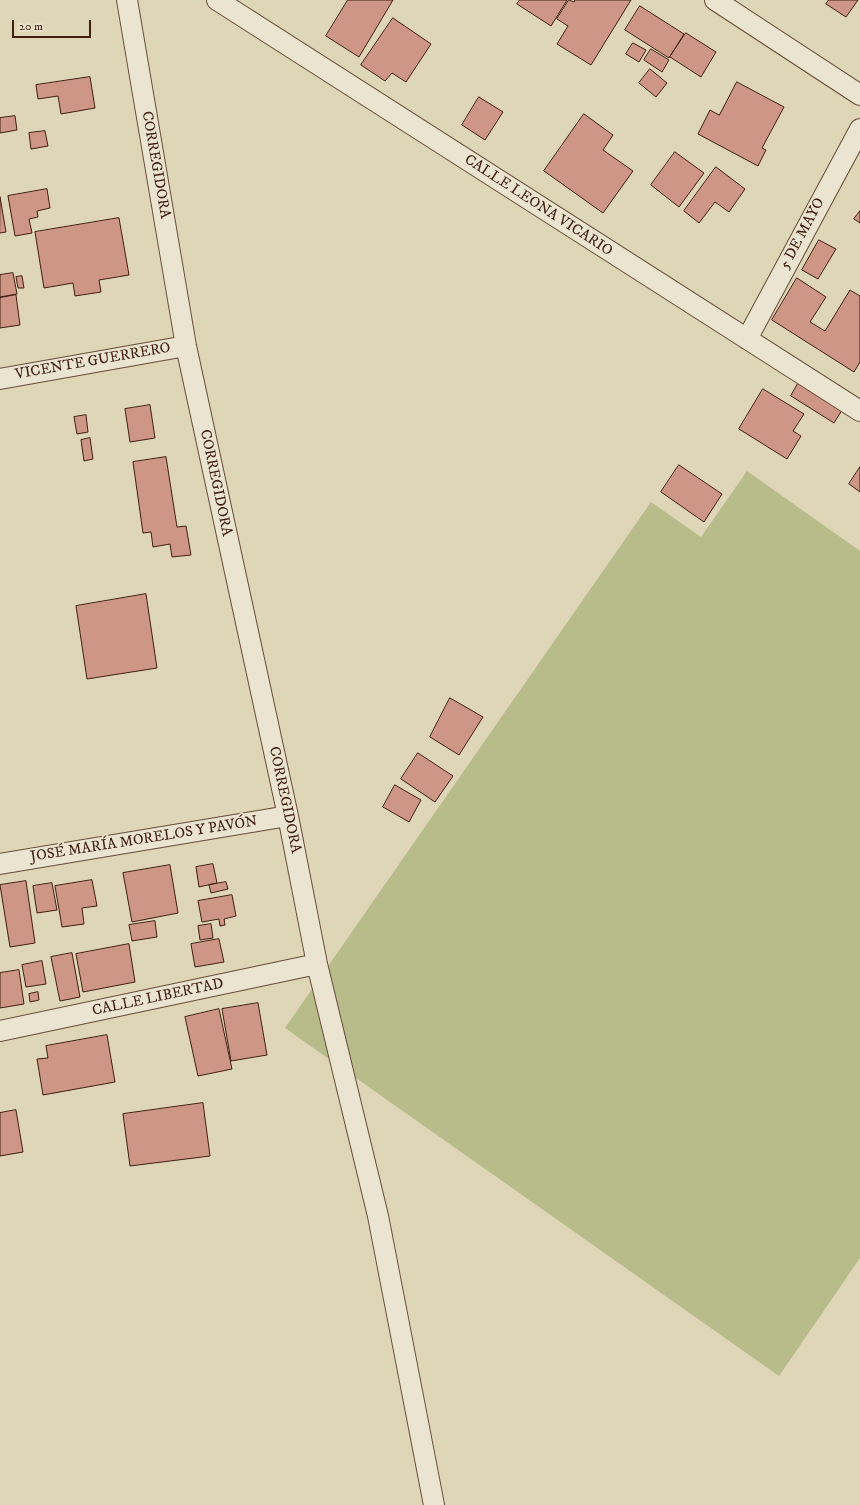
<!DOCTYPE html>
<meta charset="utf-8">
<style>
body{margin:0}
#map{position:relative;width:860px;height:1505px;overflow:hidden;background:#dfd6b7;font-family:"IM FELL DW Pica",serif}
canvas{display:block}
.scale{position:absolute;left:12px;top:20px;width:79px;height:18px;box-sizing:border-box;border:2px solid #401e10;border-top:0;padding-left:5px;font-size:12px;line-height:14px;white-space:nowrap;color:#401e10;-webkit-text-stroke:3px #eae4d0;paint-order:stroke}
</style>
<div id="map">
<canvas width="860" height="1505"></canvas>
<div class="scale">20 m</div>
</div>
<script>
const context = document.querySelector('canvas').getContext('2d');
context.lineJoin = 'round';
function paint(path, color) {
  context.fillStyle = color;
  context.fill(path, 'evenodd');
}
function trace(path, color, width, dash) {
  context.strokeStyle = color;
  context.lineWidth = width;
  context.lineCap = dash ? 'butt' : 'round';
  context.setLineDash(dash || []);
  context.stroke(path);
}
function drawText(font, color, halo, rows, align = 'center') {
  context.font = font + ' "IM FELL DW Pica",serif';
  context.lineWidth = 3.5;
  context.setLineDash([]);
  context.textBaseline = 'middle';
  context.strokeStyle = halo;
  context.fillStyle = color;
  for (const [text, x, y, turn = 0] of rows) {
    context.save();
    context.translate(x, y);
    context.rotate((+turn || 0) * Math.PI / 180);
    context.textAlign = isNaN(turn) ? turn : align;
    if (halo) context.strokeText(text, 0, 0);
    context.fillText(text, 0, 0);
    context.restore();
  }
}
const green = new Path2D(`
 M747,471L860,551V1258L779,1376L285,1028L651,502L701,537Z`);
const building = new Path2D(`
 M348,0H393L359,57L326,36Z
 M520,0H567L551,26L517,4Z
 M569,0L574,2L575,0H631L591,65L557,44L568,26L557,19Z
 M829,0H858L846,17L826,4Z
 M640,6L684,34L669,58L625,30Z
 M393,18L431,44L406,82L392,73L385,81L361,65Z
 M686,33L716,52L701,77L670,57Z
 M633,43L646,50L639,62L626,54Z
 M651,49L669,60L662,72L644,60Z
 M650,69L667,83L656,97L639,83Z
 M90,77L95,108L61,114L58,96L38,99L36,85Z
 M737,82L784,107L762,148L766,150L758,166L698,134L710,110L719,115Z
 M479,97L503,112L485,140L462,125Z
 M584,114L613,135L603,150L633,171L603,213L544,171Z
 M15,116L17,130L0,133V118Z
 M45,131L48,146L31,149L29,133Z
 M675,152L704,173L679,207L651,185Z
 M716,167L745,189L729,212L715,202L699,223L684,211Z
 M47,189L50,208L37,211L38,217L29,219L32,233L15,236L8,196Z
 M0,197L6,232L0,233Z
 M860,211V223L854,219Z
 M119,218L129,275L99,280L101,292L75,296L73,283L44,288L35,232Z
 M819,240L836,249L818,279L802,270Z
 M13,273L17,294L0,297V275Z
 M22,276L24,288H18L16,277Z
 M797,278L826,297L810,322L825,331L850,290L860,296V362L854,372L772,320Z
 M16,295L20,325L0,328V298Z
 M800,380L844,407L834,423L791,396Z
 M763,389L804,414L793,431L801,436L787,459L739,429Z
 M150,405L155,438L130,442L125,409Z
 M86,415L88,432L77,434L74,417Z
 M90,438L93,459L84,461L81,440Z
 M166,457L177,527L186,526L191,555L172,557L170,544L153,547L151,532L143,533L133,462Z
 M679,465L722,494L704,522L661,492Z
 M860,467V492L849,484Z
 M146,594L157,668L87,679L76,606Z
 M450,698L483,717L459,755L430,737Z
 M418,753L453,776L435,802L401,779Z
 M395,785L421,800L409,822L383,807Z
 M213,864L217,883L199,887L196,867Z
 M170,865L178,913L132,922L123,873Z
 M92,880L97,906L82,908L84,924L62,927L55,886Z
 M26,881L35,943L10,947L0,885Z
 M226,882L228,889L211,893L209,885Z
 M52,883L57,910L37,913L33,886Z
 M232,895L236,916L224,919L225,925L220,926L219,919L202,922L198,901Z
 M155,921L157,937L132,941L129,925Z
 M211,924L213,938L200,940L198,926Z
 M219,939L224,962L195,967L191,944Z
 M129,944L135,982L83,992L76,954Z
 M72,953L80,997L60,1001L51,957Z
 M42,961L46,984L26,987L22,965Z
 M19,970L24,1004L0,1008V973Z
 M38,992L39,1000L30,1002L29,994Z
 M258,1003L267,1055L231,1061L222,1009Z
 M219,1009L232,1069L198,1076L185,1017Z
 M107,1035L115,1082L43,1095L37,1059L48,1058L46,1046Z
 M203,1103L210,1156L130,1166L123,1114Z
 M16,1110L23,1152L0,1156V1113Z`);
const minor = new Path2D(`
 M127,0L186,346L288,816L317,964L378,1216L434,1505
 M217,0L860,411
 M715,0L860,95
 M747,339L860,129
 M0,379L186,346
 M0,864L288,816
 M0,1031L317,964`);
const streetNames = [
 ["CORREGIDORA",155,165,80],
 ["CALLE LEONA VICARIO",538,206,33],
 ["5 DE MAYO",803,234,-62],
 ["VICENTE GUERRERO",93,362,-10],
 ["CORREGIDORA",215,483,78],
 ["CORREGIDORA",284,800,78],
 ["JOSÉ MARÍA MORELOS Y PAVÓN",144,840,-9],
 ["CALLE LIBERTAD",158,998,-12]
];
paint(green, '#b7bc8a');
paint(building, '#ce9684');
trace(building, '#401e10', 1);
trace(minor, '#684c3a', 22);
trace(minor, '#eae4d0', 20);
drawText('15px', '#401e10', '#eae4d0', streetNames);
</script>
